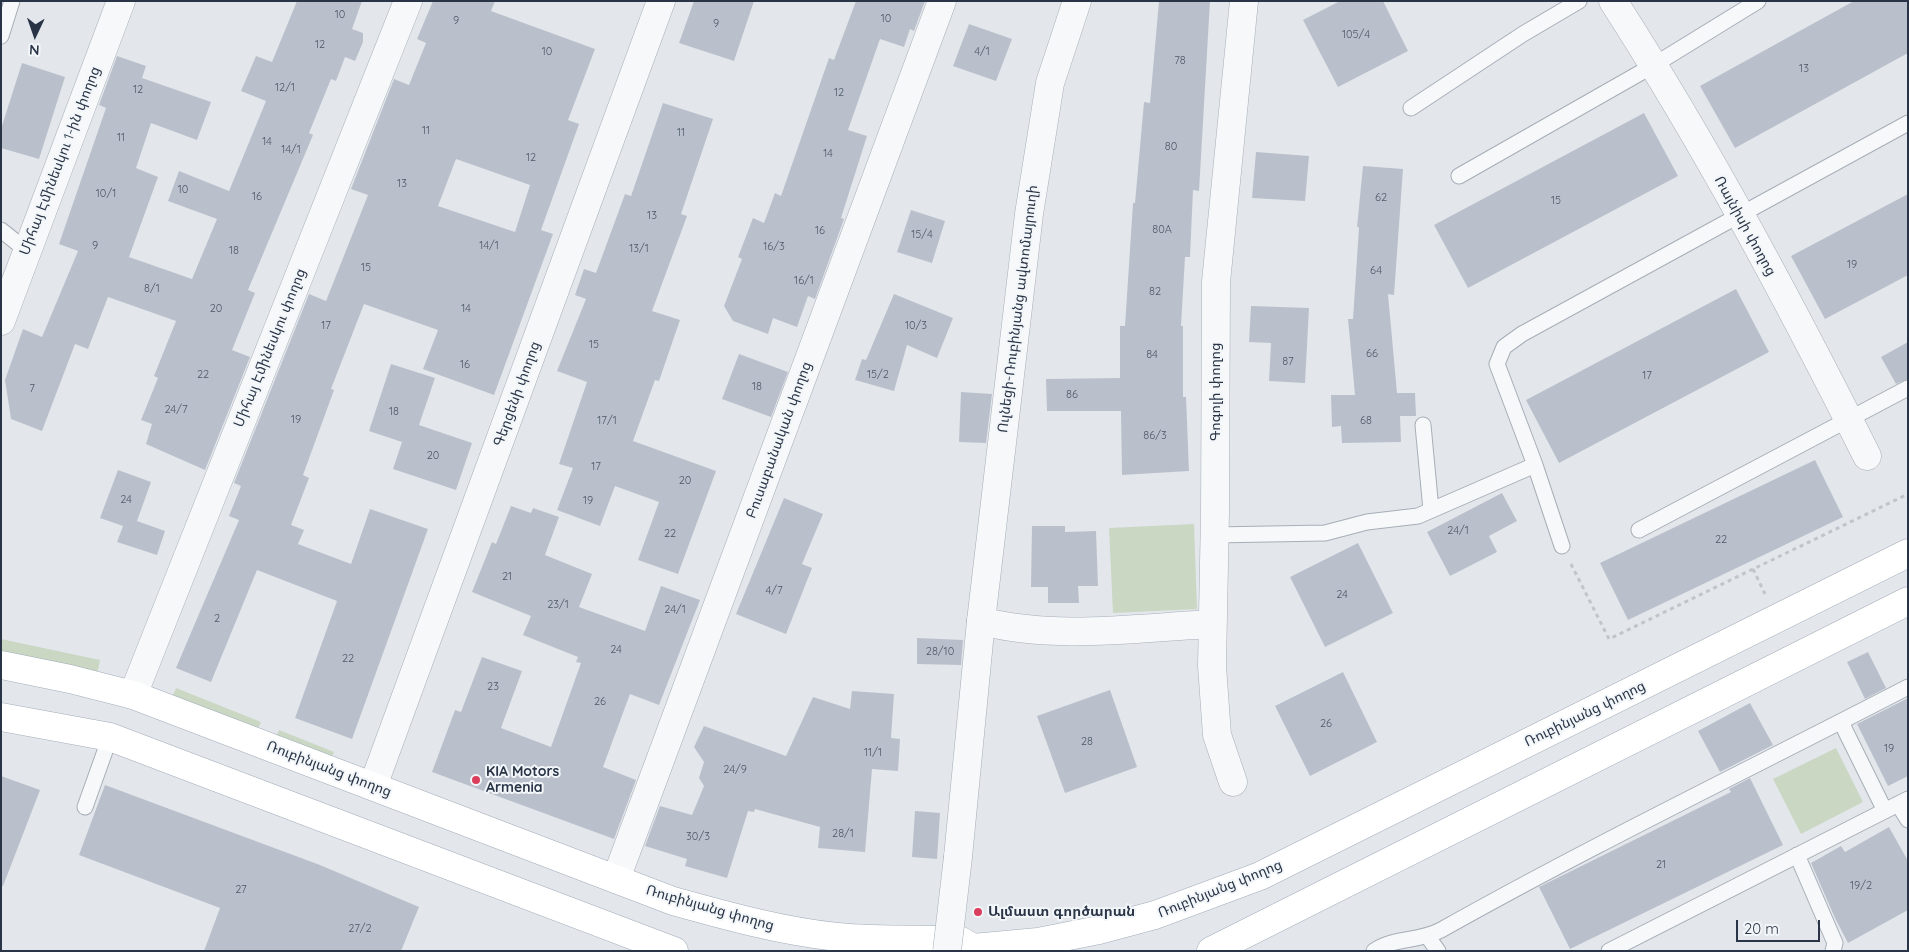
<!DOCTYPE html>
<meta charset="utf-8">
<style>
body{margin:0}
#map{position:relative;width:1909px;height:952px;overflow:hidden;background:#e3e7ec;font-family:Quicksand,sans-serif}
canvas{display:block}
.frame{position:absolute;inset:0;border:2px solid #293547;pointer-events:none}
.north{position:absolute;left:10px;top:10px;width:50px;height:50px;-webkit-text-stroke:4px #f3f6f9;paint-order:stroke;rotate:183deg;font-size:14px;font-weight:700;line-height:20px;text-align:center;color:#293547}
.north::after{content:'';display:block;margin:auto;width:18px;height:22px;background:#293547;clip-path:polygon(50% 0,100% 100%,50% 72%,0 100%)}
.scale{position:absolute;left:1736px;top:920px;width:84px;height:22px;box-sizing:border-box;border:2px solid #293547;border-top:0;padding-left:6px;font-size:15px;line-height:18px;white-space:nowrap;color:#293547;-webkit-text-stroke:4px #f3f6f9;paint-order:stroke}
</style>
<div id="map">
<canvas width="1909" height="952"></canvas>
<div class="frame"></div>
<div class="north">N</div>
<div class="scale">20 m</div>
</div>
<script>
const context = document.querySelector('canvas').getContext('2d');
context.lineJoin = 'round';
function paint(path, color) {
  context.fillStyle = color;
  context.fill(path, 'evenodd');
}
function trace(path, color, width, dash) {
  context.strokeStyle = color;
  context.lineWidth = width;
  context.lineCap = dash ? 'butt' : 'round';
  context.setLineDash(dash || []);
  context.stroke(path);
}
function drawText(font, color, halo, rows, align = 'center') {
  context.font = font + ' Quicksand,"Noto Sans Armenian",sans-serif';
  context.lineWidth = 4;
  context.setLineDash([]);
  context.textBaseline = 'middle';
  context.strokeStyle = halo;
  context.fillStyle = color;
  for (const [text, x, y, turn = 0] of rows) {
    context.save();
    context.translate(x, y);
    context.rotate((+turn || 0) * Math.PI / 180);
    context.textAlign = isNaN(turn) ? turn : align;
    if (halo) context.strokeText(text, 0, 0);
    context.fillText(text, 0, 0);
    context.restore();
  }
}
const green = new Path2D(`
 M1194,524L1197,609L1113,613L1109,528Z
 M1,639L100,660L97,675L1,656Z
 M176,688L261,722L256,733L171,700Z
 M279,730L334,752L329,763L274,741Z
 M1836,748L1863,802L1801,834L1773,779Z`);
const building = new Path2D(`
 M297,1H362L352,29L363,33V42L355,61L345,57L336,81L331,79L309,133L313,135L248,290L255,293L232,350L250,357L205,470L146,444L152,424L141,420L158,378L154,376L176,321L108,297L88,349L75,344L42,431L11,419L5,380L23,329L42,337L78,251L59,244L106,108L99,105L117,56L146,66L142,78L211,102L197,140L151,123L136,168L158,177L129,257L192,279L217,219L168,201L179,171L229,191L266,101L241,91L256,56L272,62Z
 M433,1H495L491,11L595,49L568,120L579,124L541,230L553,234L494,395L423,369L438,330L364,304L331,389L334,390L303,475L309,478L291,525L304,530L298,544L351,564L370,509L428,529L352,739L295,718L337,601L257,570L211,682L176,668L239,520L229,516L241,486L234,483L309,294L326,301L368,195L351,189L394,79L409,85L426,43L417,39ZM456,159L530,185L515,232L438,206Z
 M694,1H754L734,61L679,43Z
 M856,1H925L914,31L910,29L904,47L880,39L848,130L867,136L841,218L844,219L815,299L808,296L797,327L773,318L768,334L733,321L724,306L742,259L738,257L753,218L764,223L775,193L781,196L829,58L834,60Z
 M1159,1H1210L1199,191L1193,190L1190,257H1185L1181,326H1183V397H1186L1189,471L1122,475L1121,411H1047L1046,379L1120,378V326H1125L1133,203H1135L1144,102L1150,103Z
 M1340,1H1383L1408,51L1338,87L1303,20Z
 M1854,1H1908V53L1735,148L1700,86Z
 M969,24L1012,39L996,81L953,66Z
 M22,63L65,77L39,159L1,148V129Z
 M663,103L713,119L681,214L687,216L652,311L680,320L659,381L655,380L633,441L716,471L678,574L638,560L659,502L615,486L600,526L557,510L573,468L559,464L587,382L557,371L586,299L575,295L584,269L596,273L625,194L631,196Z
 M1644,113L1678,176L1468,288L1434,225Z
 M1256,152L1309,156L1305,201L1252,198Z
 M1363,166L1403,169L1394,295L1388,294L1397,393H1415L1416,416H1400L1401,442L1342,443L1341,426L1332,427L1331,395H1355L1348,319H1353L1359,227H1357Z
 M1908,194V275L1825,319L1791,256Z
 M911,210L945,221L932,263L897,252Z
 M1736,289L1769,352L1559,463L1526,400Z
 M894,294L953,318L937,358L907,345L894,391L855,380L862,359L866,360Z
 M1251,306L1309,308L1305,383L1269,381L1271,343L1249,342Z
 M1908,342V379L1896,384L1881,357Z
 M739,354L788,372L771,417L722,399Z
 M391,364L435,378L419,425L472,443L456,490L393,469L402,442L369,431Z
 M961,392L992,394L986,443L959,442Z
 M1815,460L1843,517L1628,620L1600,563Z
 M118,470L151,482L137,521L165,531L157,555L117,542L123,526L100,518Z
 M1502,493L1517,521L1489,536L1497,552L1450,576L1427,532Z
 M784,498L823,514L802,564L812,568L786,634L736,614Z
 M511,506L531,513L533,508L559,517L545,555L592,574L579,607L645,631L661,586L700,600L659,705L630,694L603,767L636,780L614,839L432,772L455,710L461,712L482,657L522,671L501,728L551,747L581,663L576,662L578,657L523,635L531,616L472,592L492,542L496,544Z
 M1032,526H1065V532L1096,531L1098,586H1078L1079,603H1048V587H1031Z
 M1358,543L1393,613L1325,647L1290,577Z
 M917,638L963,640L961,665L917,664Z
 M1868,652L1886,688L1865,699L1847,662Z
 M1343,672L1377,742L1310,776L1275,706Z
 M1110,690L1137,767L1065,793L1037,716Z
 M852,691L894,694L891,738L900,739L898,771L872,769L865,852L818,848L820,827L755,809L754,812L748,811L727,878L685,866L687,859L645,846L660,806L692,815L704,786L699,778L704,762L694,747L704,726L786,756L813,697L850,709Z
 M1908,698V776L1888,786L1857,724Z
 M1750,703L1773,745L1720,772L1698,731Z
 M1,776L40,790L3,886H1Z
 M1750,778L1783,845L1570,949L1539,887L1731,792L1729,789Z
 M105,785L320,865L419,907L401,951H204L220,908L79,855Z
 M915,811L940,813L937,859L912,857Z
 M1889,827L1908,861V910L1848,943L1835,918L1811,863L1841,846L1845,852Z`);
const path = new Path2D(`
 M1571,564L1609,639L1908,494
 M1753,569L1765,594`);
const service = new Path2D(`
 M1,36L12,1
 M1411,108L1523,34L1579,1
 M1459,176L1654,65L1758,1
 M1,230L26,250
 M1423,425L1431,510
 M1639,530L1908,388
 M1214,535L1325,533L1367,522L1418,516L1535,465
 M1562,546L1535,465L1497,364L1504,347L1522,334L1908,123
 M1841,722L1885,811
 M1898,804L1908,820
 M85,807L110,737
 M1797,855L1835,943L1833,951
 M1428,937L1438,951
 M1374,951C1394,937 1419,942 1441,930C1594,844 1752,768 1908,687
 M1609,951L1908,799`);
const minor = new Path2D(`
 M1613,1C1707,147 1789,301 1867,456
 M1,321L121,1
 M981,621C1056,640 1135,628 1212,624
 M133,695L408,1
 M1233,782L1217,735L1212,666L1215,513L1216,282L1244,1
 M373,786L661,1
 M616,879L942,1`);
const tertiary = new Path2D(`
 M958,857L981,621L1029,214L1050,83L1077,1`);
const primary = new Path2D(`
 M1,665L70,679L133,695L673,901C727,916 781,931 837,937C877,941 919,939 959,940L973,948L1038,942L1099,930L1155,915L1260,876L1908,553
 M1,717L110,737L674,951
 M1211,951L1908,601`);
const tertiaryBridge = new Path2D(`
 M947,951L958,857`);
const markers = [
 [476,780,5,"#db3e5c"],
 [978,912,5,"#db3e5c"]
];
const numberNames = [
 ["10",340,15],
 ["10",886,19],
 ["9",456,21],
 ["9",716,24],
 ["105/4",1356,35],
 ["12",320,45],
 ["10",547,52],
 ["4/1",982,52],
 ["78",1180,61],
 ["13",1804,69],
 ["12/1",285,88],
 ["12",138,90],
 ["12",839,93],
 ["11",426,131],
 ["11",681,133],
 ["11",121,138],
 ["14",267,142],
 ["80",1171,147],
 ["14/1",291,150],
 ["14",828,154],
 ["12",531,158],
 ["13",402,184],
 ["10",183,190],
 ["10/1",106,194],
 ["16",257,197],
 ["62",1381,198],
 ["15",1556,201],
 ["13",652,216],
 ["80A",1162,230],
 ["16",820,231],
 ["15/4",922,235],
 ["9",95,246],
 ["14/1",489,246],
 ["16/3",774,247],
 ["13/1",639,249],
 ["18",234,251],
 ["19",1852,265],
 ["15",366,268],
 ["64",1376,271],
 ["16/1",804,281],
 ["8/1",152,289],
 ["82",1155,292],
 ["20",216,309],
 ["14",466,309],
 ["17",326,326],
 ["10/3",916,326],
 ["15",594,345],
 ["66",1372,354],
 ["84",1152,355],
 ["87",1288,362],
 ["16",465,365],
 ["22",203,375],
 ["15/2",878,375],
 ["17",1647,376],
 ["18",757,387],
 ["7",32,389],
 ["86",1072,395],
 ["24/7",176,410],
 ["18",394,412],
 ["19",296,420],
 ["17/1",607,421],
 ["68",1366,421],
 ["86/3",1155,436],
 ["20",433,456],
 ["17",596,467],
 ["20",685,481],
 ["24",126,500],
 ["19",588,501],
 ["24/1",1458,531],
 ["22",670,534],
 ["22",1721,540],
 ["21",507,577],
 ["4/7",774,591],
 ["24",1342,595],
 ["23/1",558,605],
 ["24/1",675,610],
 ["2",217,619],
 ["24",616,650],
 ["28/10",940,652],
 ["22",348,659],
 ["23",493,687],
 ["26",600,702],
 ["26",1326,724],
 ["28",1087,742],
 ["19",1889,749],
 ["11/1",873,753],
 ["24/9",735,770],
 ["28/1",843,834],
 ["30/3",698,837],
 ["21",1661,865],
 ["19/2",1861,886],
 ["27",241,890],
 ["27/2",360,929]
];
const streetNames = [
 ["Միհայ Էմինեսկու 1-ին փողոց",60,161,-69],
 ["Ռայնիսի փողոց",1745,226,61],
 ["Ուլնեցի-Ռուբինյանց ավտոմայրուղի",1018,309,-83],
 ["Միհայ Էմինեսկու փողոց",270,348,-68],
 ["Գոգոլի փողոց",1216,392,-90],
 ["Գերցենի փողոց",517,394,-70],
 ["Բուսաբանական փողոց",779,440,-70],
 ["Ռուբինյանց փողոց",1585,714,-26],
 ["Ռուբինյանց փողոց",329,769,21],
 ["Ռուբինյանց փողոց",1220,889,-22],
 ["Ռուբինյանց փողոց",710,908,16]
];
const poiNames = [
 ["KIA Motors",486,772],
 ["Armenia",486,788],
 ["Ալմաստ գործարան",988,912]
];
paint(green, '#c9d7c3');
paint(building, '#bac0cb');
trace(service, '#a7aeb7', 17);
trace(minor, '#a7aeb7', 29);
trace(tertiary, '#a7aeb7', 29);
trace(primary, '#a1acb9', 29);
trace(path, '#c1c5cb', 3, [4, 4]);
trace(service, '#f6f8fa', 15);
trace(minor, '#f6f8fa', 28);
trace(tertiary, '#f6f8fa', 28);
trace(primary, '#fff', 28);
trace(tertiaryBridge, '#a7aeb7', 29, []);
trace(tertiaryBridge, '#f6f8fa', 28);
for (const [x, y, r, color] of markers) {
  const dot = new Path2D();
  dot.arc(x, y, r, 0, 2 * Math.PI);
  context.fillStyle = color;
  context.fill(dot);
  trace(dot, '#f3f6f9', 2);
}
drawText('11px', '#4d5868', null, numberNames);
drawText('14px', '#293547', '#f3f6f9', streetNames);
drawText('bold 14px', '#293547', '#f3f6f9', poiNames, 'left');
</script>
